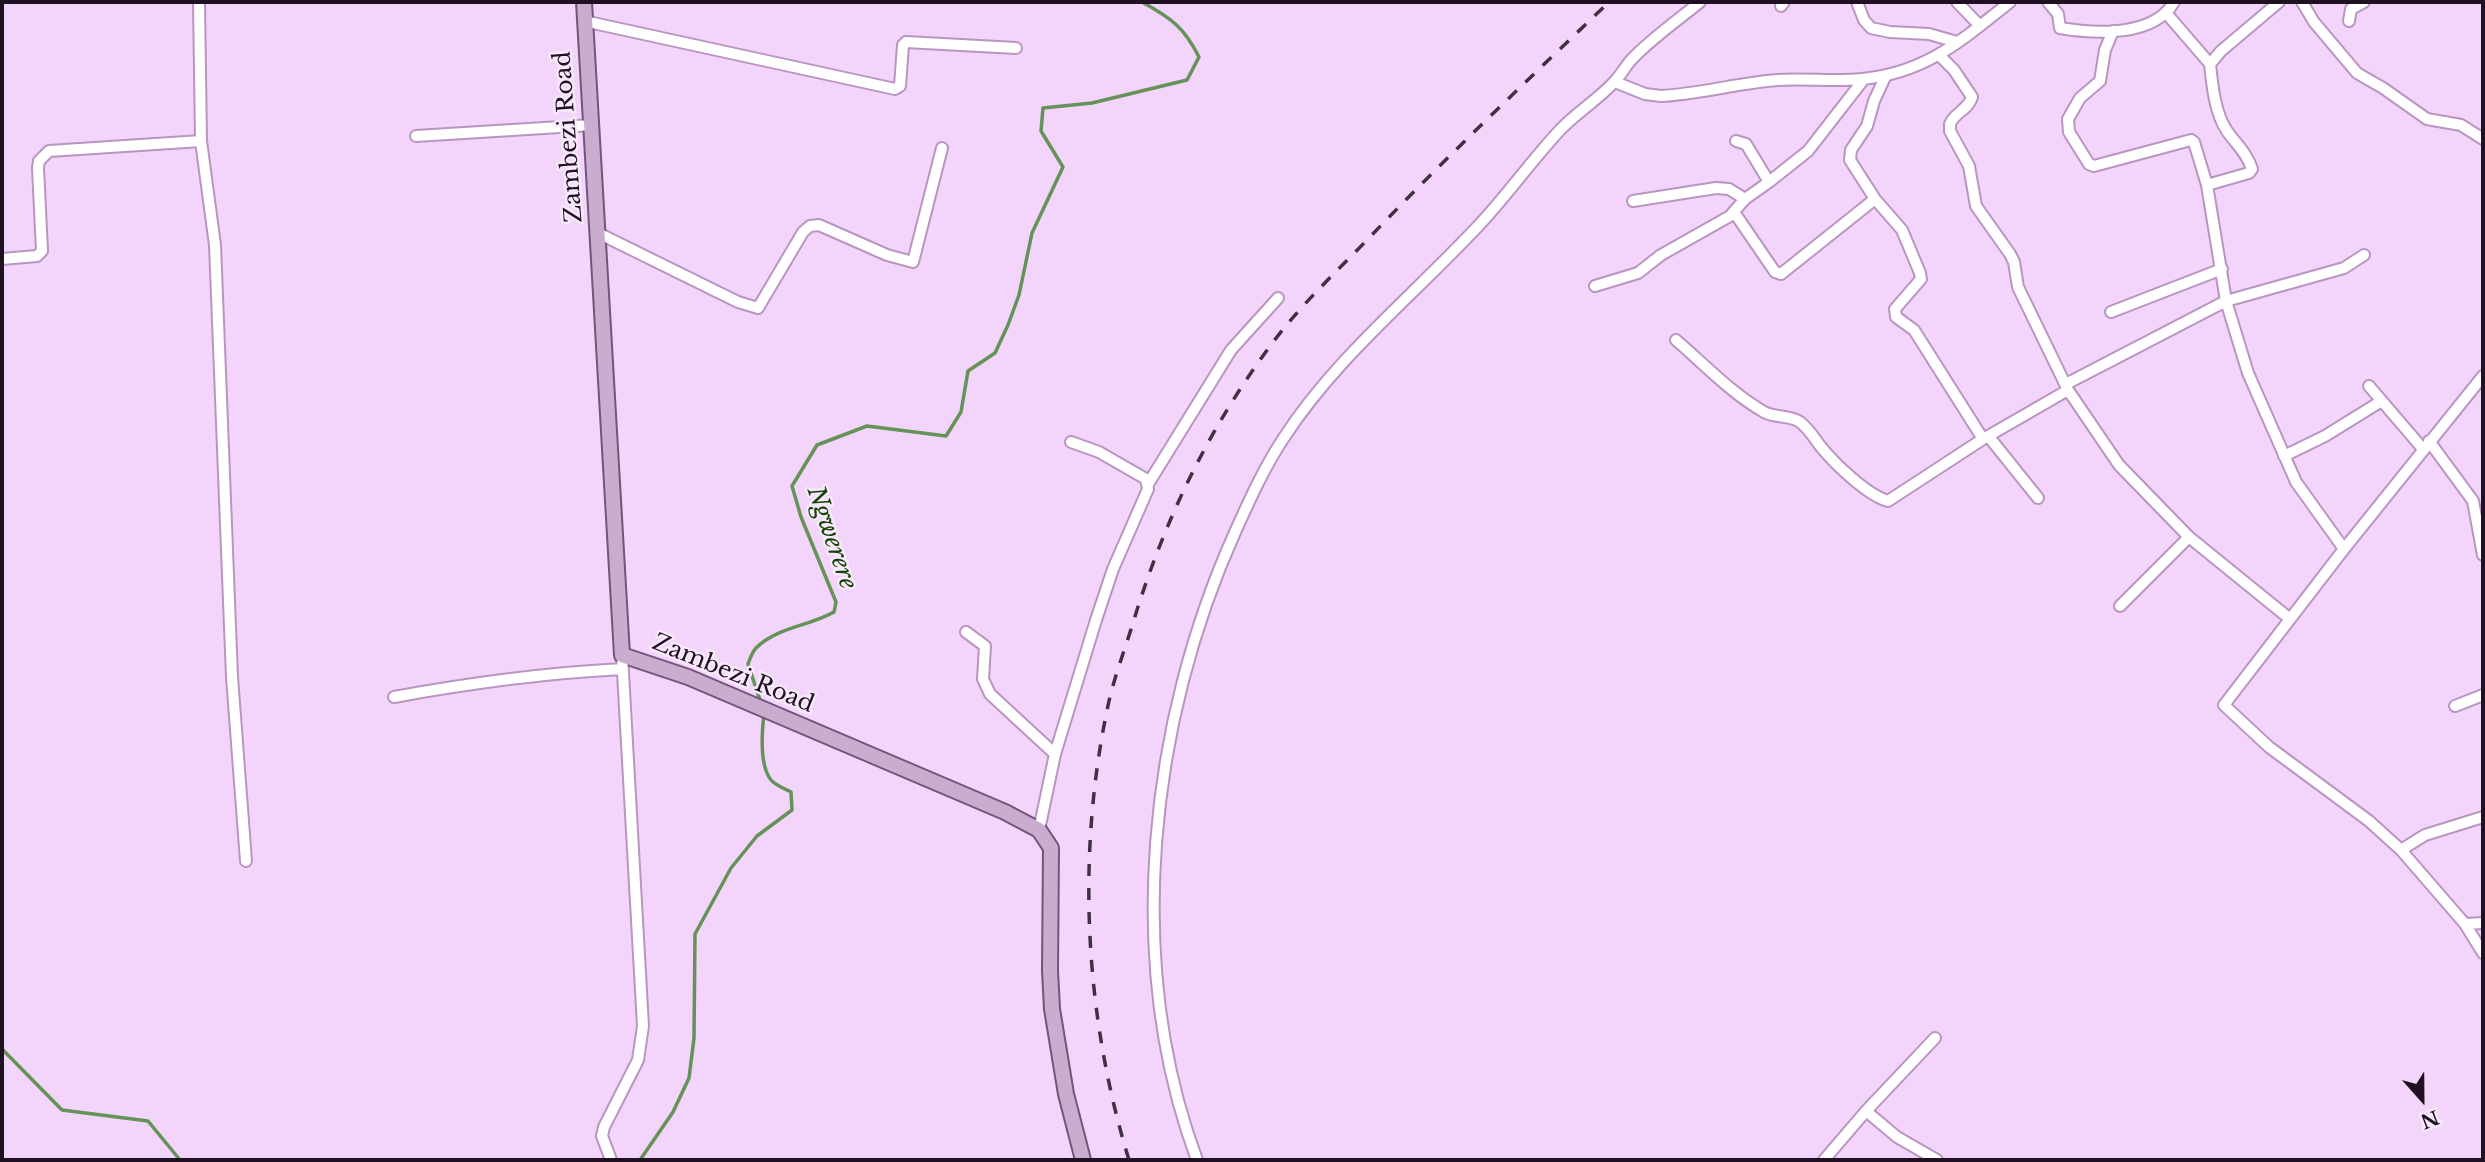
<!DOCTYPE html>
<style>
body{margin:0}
#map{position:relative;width:2485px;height:1162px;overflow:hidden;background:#f3d5fb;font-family:"Libre Baskerville",serif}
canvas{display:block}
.frame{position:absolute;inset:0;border:4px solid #1f1122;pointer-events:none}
.north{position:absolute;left:2387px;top:1064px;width:70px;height:70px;-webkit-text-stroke:5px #f7e8fb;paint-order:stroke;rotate:159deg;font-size:19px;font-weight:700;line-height:28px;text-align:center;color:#1f1122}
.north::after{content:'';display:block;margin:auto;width:24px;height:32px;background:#1f1122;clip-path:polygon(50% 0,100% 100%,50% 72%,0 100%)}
</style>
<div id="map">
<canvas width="2485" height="1162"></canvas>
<div class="frame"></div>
<div class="north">N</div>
</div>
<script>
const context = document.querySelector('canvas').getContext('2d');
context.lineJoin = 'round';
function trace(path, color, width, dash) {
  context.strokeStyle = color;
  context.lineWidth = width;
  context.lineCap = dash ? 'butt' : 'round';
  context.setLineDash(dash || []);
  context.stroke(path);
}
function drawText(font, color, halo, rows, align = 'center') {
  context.font = font + ' "Libre Baskerville",serif';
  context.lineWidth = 5;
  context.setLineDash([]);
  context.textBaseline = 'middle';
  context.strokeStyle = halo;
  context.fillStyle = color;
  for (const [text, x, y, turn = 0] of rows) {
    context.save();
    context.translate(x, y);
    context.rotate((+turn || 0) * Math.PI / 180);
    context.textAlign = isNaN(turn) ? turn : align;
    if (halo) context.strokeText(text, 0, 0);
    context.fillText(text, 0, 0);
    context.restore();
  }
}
const stream = new Path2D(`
 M761,703L748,664C750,659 752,652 756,648C777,627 810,626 834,612L836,602L801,517L792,486L817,445L867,426L946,436L961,412L968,371L995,353L1008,325L1019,295L1032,233L1063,167L1041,131L1043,108L1092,103L1187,80L1199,57C1184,27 1171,18 1142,2
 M2,1049L62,1110L148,1121L180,1160
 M640,1160L673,1112L689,1078L694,1038L695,934L731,868L757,836L792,810L791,792C785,789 775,785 771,780C759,765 762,731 764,714`);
const minor = new Path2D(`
 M199,2L201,141L215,245L232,677L246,861
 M1857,2L1864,20L1871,28L1890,32L1929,34L1957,42
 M1957,2L1980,26
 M2048,2L2058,14L2060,28C2095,34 2154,37 2174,2
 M2302,2L2314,22L2357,73L2383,88L2427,119L2461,125L2483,139
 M1781,6L1784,2
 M2167,14L2210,64L2221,51L2279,2
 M584,21L895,89L900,86L903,45L906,42L1016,48
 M2349,21L2351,9L2364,2
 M2113,31L2105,50L2100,81L2080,98L2068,119L2069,132L2089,164L2094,166L2191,140L2194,142L2207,185
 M1939,55L1954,70L1972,97C1969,109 1954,113 1950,124V131L1969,166L1976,206L2010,254L2014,262L2018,287L2068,390L2119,465L2189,537L2290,619
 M2210,64C2212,84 2215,114 2227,131C2236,144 2247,153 2252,169L2249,173L2207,185L2226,301L2248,373L2296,482L2344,549
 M1886,75L1874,101L1867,126L1851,150L1850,160L1875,199L1902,230L1920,273L1921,279L1895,309L1896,317L1914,330L1983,439
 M1615,82L1645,94L1661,96C1700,94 1738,83 1777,80C1805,78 1834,82 1862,79C1926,73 1962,40 2010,2
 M416,136L592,125
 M1736,141L1746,144L1769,182
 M1633,201L1716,188L1729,189L1745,199
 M1734,212L1775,272L1781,274L1875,199
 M598,233L738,302L758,308L803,232L810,226L819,225L887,255L913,262L942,148
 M2,259L37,256L42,251L38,168L39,161L49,151L201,141
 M1595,286L1638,273L1661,255L1730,216L1745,199L1769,182L1808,151L1864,79
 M2111,312L2222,269
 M1676,340C1705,365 1731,393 1764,412C1775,418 1791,415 1800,422C1810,430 1814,438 1821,447C1835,464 1867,495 1888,501L1983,439L2068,390
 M2483,376L2344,549L2224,705L2269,747L2369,821L2401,850L2465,924L2483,953
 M2066,384L2226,301L2344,268L2364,255
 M2369,386L2423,449
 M1989,437L2038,498
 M2429,441L2473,501L2483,555
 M2284,456L2325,436L2380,402
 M1148,484L1231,350L1278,298
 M2120,606L2189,537
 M966,632L985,646L983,679L990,694L1055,754
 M394,697C470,683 545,673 622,669
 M2455,706L2483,695
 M1039,830L1055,754L1096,620L1113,569L1148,489L1146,479L1099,452L1071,442
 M2401,850L2425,835L2483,817
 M2465,924L2483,923
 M1866,1111L1897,1137L1937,1160
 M611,1160L602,1136L604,1127L638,1060L643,1026L622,655
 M1197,1160C1123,961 1149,722 1236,530C1250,499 1264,468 1283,439C1336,357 1414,295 1480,224C1508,194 1532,160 1560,130C1577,112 1599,99 1615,81C1622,74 1626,65 1632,59C1652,38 1678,20 1700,2
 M1824,1160L1866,1111L1935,1038`);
const major = new Path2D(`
 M584,2L622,655L688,677L1005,812L1039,830L1051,848L1050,971L1052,1009L1066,1094L1083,1160`);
const rail = new Path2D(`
 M1129,1160C1084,1014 1076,851 1109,701C1115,675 1125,649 1133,623C1164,520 1211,423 1277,337C1305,301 1338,270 1369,238C1446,157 1528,80 1609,2`);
const streetNames = [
 ["Zambezi Road",569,137,-94],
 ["Zambezi Road",733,674,22]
];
const waterNames = [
 ["Ngwerere",831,538,71]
];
trace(stream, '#659259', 3.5);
trace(minor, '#b995c2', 14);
trace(major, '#75537e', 18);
trace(minor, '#fff', 10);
trace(major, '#c8adcf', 14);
trace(rail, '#413044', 3.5, [12, 12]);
drawText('23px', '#1f1122', '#f7e8fb', streetNames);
drawText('italic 24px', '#154306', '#f7e8fb', waterNames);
</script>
